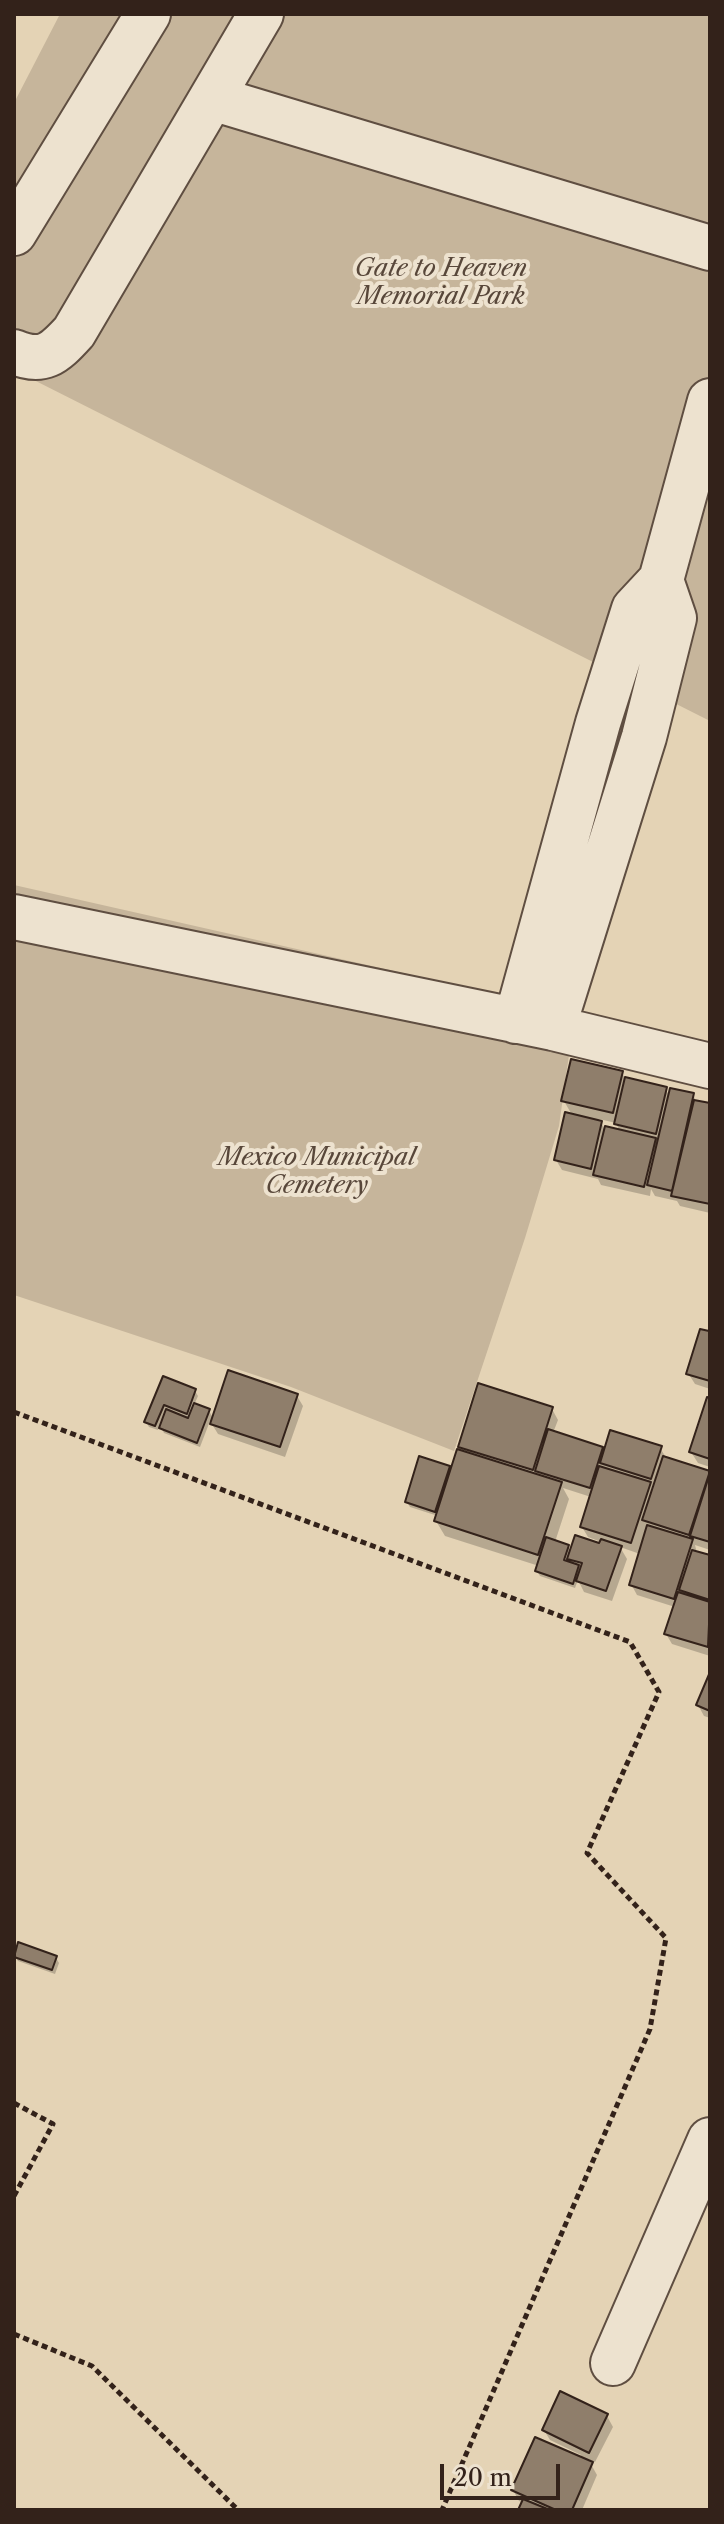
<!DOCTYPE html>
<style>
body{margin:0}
#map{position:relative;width:724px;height:2524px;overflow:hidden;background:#e4d3b5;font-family:"Libre Caslon Text",serif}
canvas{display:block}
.frame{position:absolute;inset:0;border:16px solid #33221a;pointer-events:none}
.scale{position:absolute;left:440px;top:2464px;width:120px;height:36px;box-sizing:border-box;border:4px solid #33221a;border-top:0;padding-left:10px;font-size:24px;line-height:28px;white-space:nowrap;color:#33221a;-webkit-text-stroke:6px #ede2cf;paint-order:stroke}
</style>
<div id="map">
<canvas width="724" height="2524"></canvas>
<div class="frame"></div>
<div class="scale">20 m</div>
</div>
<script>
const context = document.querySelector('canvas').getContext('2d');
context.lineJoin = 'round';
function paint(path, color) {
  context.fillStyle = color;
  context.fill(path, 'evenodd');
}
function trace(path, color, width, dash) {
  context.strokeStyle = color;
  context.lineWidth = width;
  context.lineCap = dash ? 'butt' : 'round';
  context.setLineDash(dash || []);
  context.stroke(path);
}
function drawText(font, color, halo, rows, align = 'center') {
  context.font = font + ' "Libre Caslon Text",serif';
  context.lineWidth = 8;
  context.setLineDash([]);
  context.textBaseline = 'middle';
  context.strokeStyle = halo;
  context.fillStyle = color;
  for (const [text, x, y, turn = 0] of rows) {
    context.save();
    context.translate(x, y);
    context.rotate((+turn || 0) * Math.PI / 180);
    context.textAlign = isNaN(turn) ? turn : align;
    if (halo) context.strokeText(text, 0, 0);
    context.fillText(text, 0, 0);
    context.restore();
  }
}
const green = new Path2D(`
 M60,14H710V721L14,370V103Z
 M14,885L575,1012L559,1126L525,1238L454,1451L291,1387L14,1295Z`);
const shadow = new Path2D(`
 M622,1073L626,1080L665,1089L670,1096L693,1095L697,1103L710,1105V1213L680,1206L677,1201L655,1196L651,1189L650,1196L601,1185L598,1179L562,1170L556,1160L572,1115L564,1101ZM599,1119L616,1123L620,1132L604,1128Z
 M710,1333V1389L695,1384L688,1373Z
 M164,1378L195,1391L198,1396L194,1405L209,1411L213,1418L297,1396L303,1406L285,1457L218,1434L210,1421L200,1447L164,1433L160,1426L158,1430L149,1427L146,1422Z
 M710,1400V1467L698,1463L691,1452Z
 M552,1409L558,1420L553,1433L606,1450L660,1448L667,1459L709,1472L710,1550L695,1545L697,1553L710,1557V1656L672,1644L666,1634L675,1607L637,1595L631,1584L640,1554L620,1547L627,1559L612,1601L584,1592L578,1580L575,1588L540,1576L537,1571L539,1566L445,1536L436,1521L438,1516L410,1507L407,1502L448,1468L452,1473L464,1453L460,1446ZM563,1488L591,1497L582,1527L588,1537L601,1542L600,1546L571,1552L568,1546L555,1542L569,1499Z
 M710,1677V1718L704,1716L698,1705Z
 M15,1956L56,1958L59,1963L55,1974L18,1961Z
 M607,2416L613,2427L595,2462L588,2459L597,2475L582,2510H521L524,2503L519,2501L513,2490L579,2458L581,2455L550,2440L544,2430Z`);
const building = new Path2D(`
 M571,1059L623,1071L613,1113L561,1101Z
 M625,1077L667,1087L656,1134L614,1124Z
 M670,1088L694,1093L672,1191L647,1185Z
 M694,1100L710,1103V1204L671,1196Z
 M565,1112L602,1121L591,1169L554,1160Z
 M605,1126L656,1138L644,1187L593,1175Z
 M710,1327V1381L686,1374L700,1329L709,1331Z
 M228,1370L298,1394L280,1447L210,1424Z
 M163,1376L196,1389L187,1414L164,1405L155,1426L144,1422Z
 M478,1383L553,1407L533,1470L458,1447Z
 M707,1397L710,1398V1459L689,1452Z
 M194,1403L210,1409L197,1443L159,1428L166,1409L188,1418Z
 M548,1429L603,1447L590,1488L535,1471Z
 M610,1430L662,1446L651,1479L600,1463Z
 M457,1449L562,1482L538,1555L434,1521Z
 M419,1456L450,1466L435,1512L405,1502Z
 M663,1456L710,1471L689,1535L642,1520Z
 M599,1466L651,1482L631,1543L580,1527Z
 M709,1476H710V1542L690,1536Z
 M647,1525L693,1539L674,1599L629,1585Z
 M575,1535L599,1543L601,1539L622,1546L606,1591L576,1581L582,1563L567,1559Z
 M546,1537L569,1545L564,1560L579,1565L573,1584L535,1571Z
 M692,1550L710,1555V1600L679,1590Z
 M678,1592L710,1602L708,1647L664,1634Z
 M710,1672V1711L696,1705Z
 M18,1942L57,1956L52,1970L14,1957Z
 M560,2391L608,2414L589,2453L542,2430Z
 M535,2437L593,2462L572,2510H556L511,2490Z
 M523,2499L550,2510H518Z`);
const path = new Path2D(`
 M14,1412L630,1642L659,1692L587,1853L666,1938L650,2029L442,2510
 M14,2103L53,2124L14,2196
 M14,2334L92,2366L238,2510`);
const minor = new Path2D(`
 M212,98L710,248
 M14,233L148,14
 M14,352C43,364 54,354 74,332L261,14
 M14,917L553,1028L710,1066
 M516,1021L598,723L634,609L661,580L710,401
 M553,1028L644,737L674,618L661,580
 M613,2363L710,2140`);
const parkNames = [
 ["Gate to Heaven",441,269],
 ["Memorial Park",441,297],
 ["Mexico Municipal",317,1158],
 ["Cemetery",317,1186]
];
paint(green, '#c6b59b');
paint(shadow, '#0003');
paint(building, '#8f7e6b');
trace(building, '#33221a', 2);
trace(minor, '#5f4e41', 48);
trace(path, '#33221a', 5, [6, 4]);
trace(minor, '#ede2cf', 44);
drawText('italic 24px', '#58473a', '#ede2cf', parkNames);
</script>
